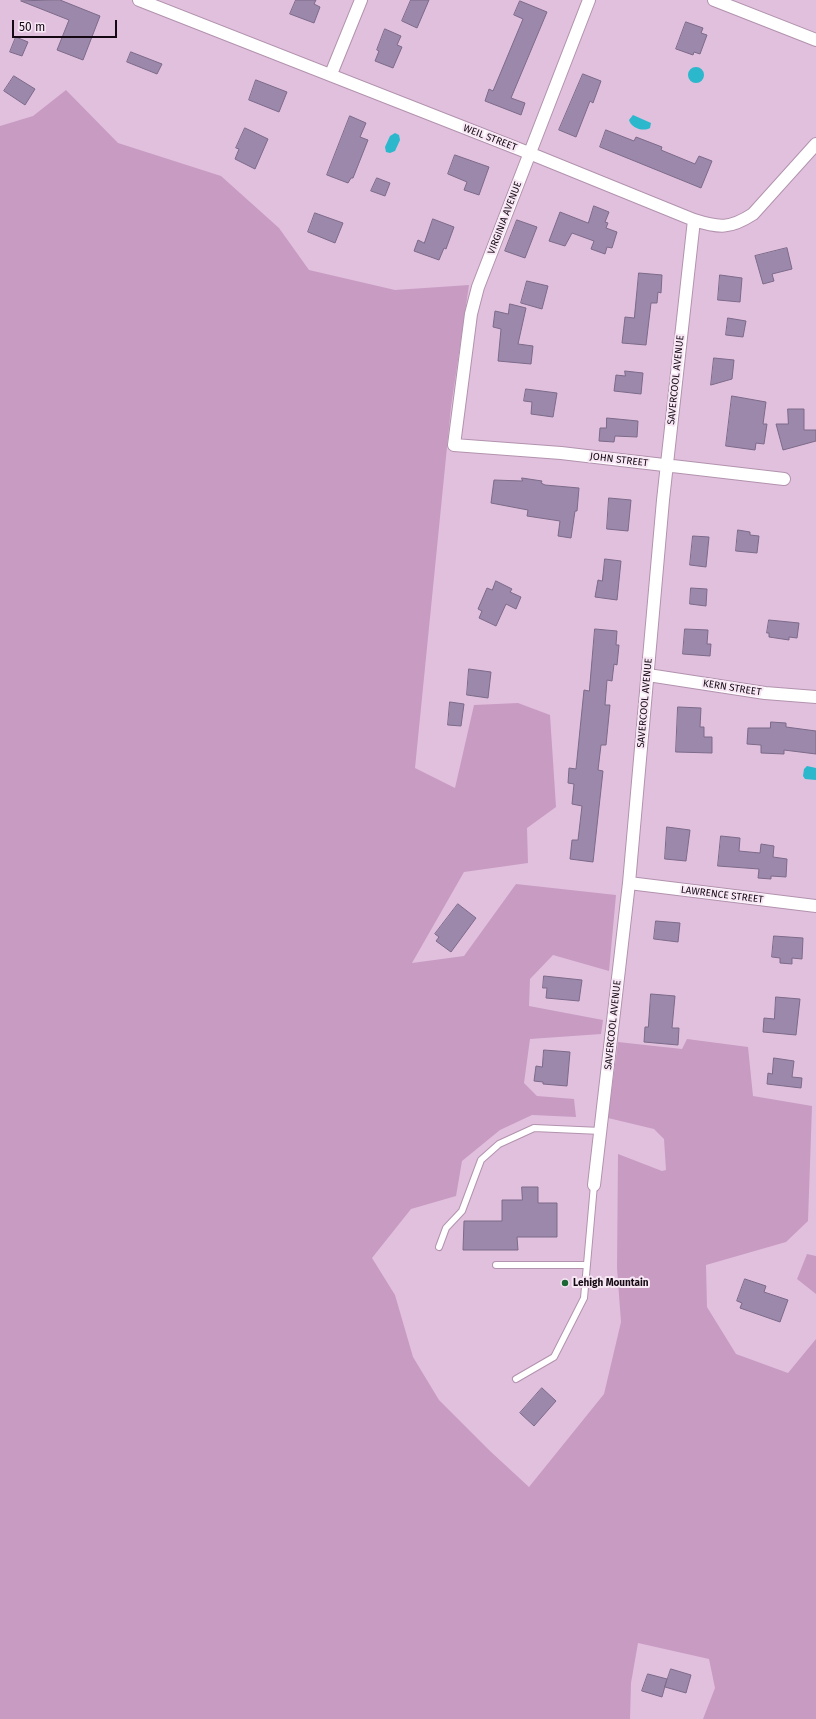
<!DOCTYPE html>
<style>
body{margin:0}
#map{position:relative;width:816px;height:1719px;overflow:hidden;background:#e1c0dd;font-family:"Fira Sans",sans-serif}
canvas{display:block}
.scale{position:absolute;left:12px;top:20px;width:105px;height:18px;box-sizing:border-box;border:2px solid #140913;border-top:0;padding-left:5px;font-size:12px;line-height:14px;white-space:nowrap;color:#140913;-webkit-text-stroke:3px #f8e7f5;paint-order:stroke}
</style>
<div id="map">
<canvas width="816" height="1719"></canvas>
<div class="scale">50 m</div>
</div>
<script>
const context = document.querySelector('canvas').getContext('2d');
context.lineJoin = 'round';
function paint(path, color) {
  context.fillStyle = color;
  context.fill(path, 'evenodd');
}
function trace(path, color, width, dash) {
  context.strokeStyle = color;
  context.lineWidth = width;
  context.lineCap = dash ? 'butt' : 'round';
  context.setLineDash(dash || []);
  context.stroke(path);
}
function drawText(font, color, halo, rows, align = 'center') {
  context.font = font + ' "Fira Sans",sans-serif';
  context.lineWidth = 4;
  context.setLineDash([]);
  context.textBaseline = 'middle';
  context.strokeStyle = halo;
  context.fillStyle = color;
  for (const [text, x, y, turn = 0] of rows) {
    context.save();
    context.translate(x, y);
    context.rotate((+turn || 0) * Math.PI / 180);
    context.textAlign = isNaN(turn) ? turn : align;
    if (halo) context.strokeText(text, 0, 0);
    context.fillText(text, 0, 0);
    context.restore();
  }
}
const green = new Path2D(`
 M66,90L118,143L221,176L279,228L309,270L395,290L469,285L451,407L415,768L455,788L474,705L518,703L550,715L556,807L527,828L528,863L464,872L412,963L464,956L516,884L616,895L609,971L553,955L530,979L529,1006L603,1020L601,1034L530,1039L524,1083L537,1096L574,1099L576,1117L532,1115L500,1130L462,1161L456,1196L411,1209L372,1258L395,1295L413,1357L439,1400L490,1451L529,1487L604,1394L621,1322L617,1268L618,1154L662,1171L666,1170L664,1139L654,1129L608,1118L618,1042L682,1049L687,1039L748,1047L753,1096L812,1106L808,1221L786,1242L706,1265L707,1307L736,1354L788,1373L816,1339V1719H703L715,1688L709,1659L638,1643L631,1683L630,1719H0V126L33,116Z
 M807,1254L816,1256V1294L797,1279Z`);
const water = new Path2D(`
 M688 75a8 8 0 1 1 16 0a8 8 0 1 1-16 0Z
 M633,115L651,123L650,128C643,132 631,128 629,120Z
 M395,133L399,135L400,140L395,151L390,153L386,152L385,147L390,136Z
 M807,766L816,768V780L805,779L803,776L804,769Z`);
const building = new Path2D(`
 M60,0L100,16L83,60L57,50L69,20L21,1Z
 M296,0H316L314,4L320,7L314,23L290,14Z
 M411,0H429L417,28L402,21Z
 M520,1L547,12L511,98L525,103L521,115L485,101L489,89L493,91L523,19L514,15Z
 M686,22L703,28L701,33L707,35L700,54L694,52L693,55L676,49Z
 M385,29L401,36L397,45L402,47L393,68L375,61L379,51L377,50Z
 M16,37L28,42L22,56L10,52Z
 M131,52L162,64L157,74L127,62Z
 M583,74L601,81L593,103L590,101L576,137L559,130Z
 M14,76L35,89L25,105L4,91Z
 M256,80L287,92L279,112L249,100Z
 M350,116L366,123L360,137L368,140L353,178H351L348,183L327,175Z
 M245,128L268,139L255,169L235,159L239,149L236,148Z
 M606,130L634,141L636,137L662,147L661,150L695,164L699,156L712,161L701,188L600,147Z
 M455,155L489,167L479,195L464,190L467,182L448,174Z
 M377,178L390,183L385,196L371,191Z
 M594,206L609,212L605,222L608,223L606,228L617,232L612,248L607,247L605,254L591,249L594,241L572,233L565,246L549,241L560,212L588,223Z
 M315,213L343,223L335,243L308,232Z
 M433,219L454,227L446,249L444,248L439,260L414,251L418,240L424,243Z
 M517,220L537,227L525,258L505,251Z
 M787,248L792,269L772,274L774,281L763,284L755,256Z
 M639,273L662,275L661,293L658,292L657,303H651L646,345L622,343L625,317L634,318Z
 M720,275L742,278L740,302L718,300Z
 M527,281L548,286L542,309L521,303Z
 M510,304L526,308L518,344L533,346L531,364L498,361L501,329L493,327L495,311L508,314Z
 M728,318L746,321L743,337L726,335Z
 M714,358L734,360L732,379L711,385Z
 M625,371L643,373L641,394L614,391L616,375L625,376Z
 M526,389L557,393L553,417L531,414L532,402L524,401Z
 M732,396L766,402L763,424H767L764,444L756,443L755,450L726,446Z
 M788,409H804V430H816V441L783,450L776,424H788Z
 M607,418L638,421L637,437L615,436L614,442L599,441L600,428H606Z
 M522,478L542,481L541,483L545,485L579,488L577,511H575L571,538L558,536L560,521L527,516L528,510L491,503L494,480L522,481Z
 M609,498L631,500L628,531L607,529Z
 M738,530L750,532V535L759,536L757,553L736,551Z
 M693,536L709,537L706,567L690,565Z
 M605,559L621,561L617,600L595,597L598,580L602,581Z
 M496,581L512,589L510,592L521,597L516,609L506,604L496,626L479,618L482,611L478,609L487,588L492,590Z
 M691,588L707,589L706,606L690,604Z
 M769,620L799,623L797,638L789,637V640L769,637V633H767Z
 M595,629L617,631L616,645H619L617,665L614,664L612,681L607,680L605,705H610L606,745H601L598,770L603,771L593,862L570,859L572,840H578L582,806L572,804L574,784L568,783L569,768L576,769L584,690L589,691Z
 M685,629L708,630L707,644H711L710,656L683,654Z
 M469,669L491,672L488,698L467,695Z
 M450,702L464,704L461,726L448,725Z
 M678,707L701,708L700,727H704V737H712V753L676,752Z
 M771,722L786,723V727L816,731V754L784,750V754L761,753V745L747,744L748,728H770Z
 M667,827L690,830L686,861L665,859Z
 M721,836L740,838L739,851L760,853L761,844L774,846L773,857L787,859L786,877L771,876V879L758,878L759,869L718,866Z
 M458,904L476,918L451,952L436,941L439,937L435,934Z
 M656,921L680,923L678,942L654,939Z
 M774,936L803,938L802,959L792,958V964L780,963V958L772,957Z
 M544,976L582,980L579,1001L546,998L547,988H543Z
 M651,994L675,996L672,1028H679L678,1045L644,1042L645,1027H648Z
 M776,997L800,999L796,1035L763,1032L764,1018L774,1019Z
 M544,1050L570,1052L567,1086L543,1084V1082L534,1081L536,1066L542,1067Z
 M774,1058L794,1061L792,1077L802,1078L801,1088L767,1084L768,1073L772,1074Z
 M522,1187H538V1203H557V1237H517L518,1250H463L464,1221H502V1200H522Z
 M745,1279L766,1286L764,1292L788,1300L780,1322L740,1308L742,1303L737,1301Z
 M542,1388L556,1401L534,1426L520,1413Z
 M671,1669L691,1675L686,1693L665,1687Z
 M648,1674L667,1679L662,1697L642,1691Z`);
const service = new Path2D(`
 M439,1247L446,1228L462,1211L481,1160L499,1144L534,1128L601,1131
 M496,1265H587
 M516,1379L554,1357L584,1298L594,1185`);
const minor = new Path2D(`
 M139,0L529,153L694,220C719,228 730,229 753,214L816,144
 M589,0L478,287L471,314L454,445L561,453L784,479
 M714,0L816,40
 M331,74L361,0
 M648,675L765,693L816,697
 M629,883L816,906
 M594,1185L629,883L663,500L694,220`);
const markers = [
 [565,1283,4,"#1d6735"]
];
const streetNames = [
 ["WEIL STREET",490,138,21],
 ["VIRGINIA AVENUE",505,218,-69],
 ["SAVERCOOL AVENUE",676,380,-84],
 ["JOHN STREET",619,460,7],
 ["KERN STREET",732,688,9],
 ["SAVERCOOL AVENUE",645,703,-85],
 ["LAWRENCE STREET",722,895,7],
 ["SAVERCOOL AVENUE",613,1025,-84]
];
const poiNames = [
 ["Lehigh Mountain",573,1283]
];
paint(green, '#c89bc3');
paint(water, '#2bb7cc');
paint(building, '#9c88aa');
trace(building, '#7c6a8a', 1);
trace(service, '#b292ae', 8);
trace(minor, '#b292ae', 14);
trace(service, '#fff', 6);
trace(minor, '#fff', 12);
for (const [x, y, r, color] of markers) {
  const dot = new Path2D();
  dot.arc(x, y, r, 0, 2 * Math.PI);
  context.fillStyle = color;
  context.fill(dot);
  trace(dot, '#f8e7f5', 1.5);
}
drawText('10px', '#140913', '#f8e7f5', streetNames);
drawText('bold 10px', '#140913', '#f8e7f5', poiNames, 'left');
</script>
